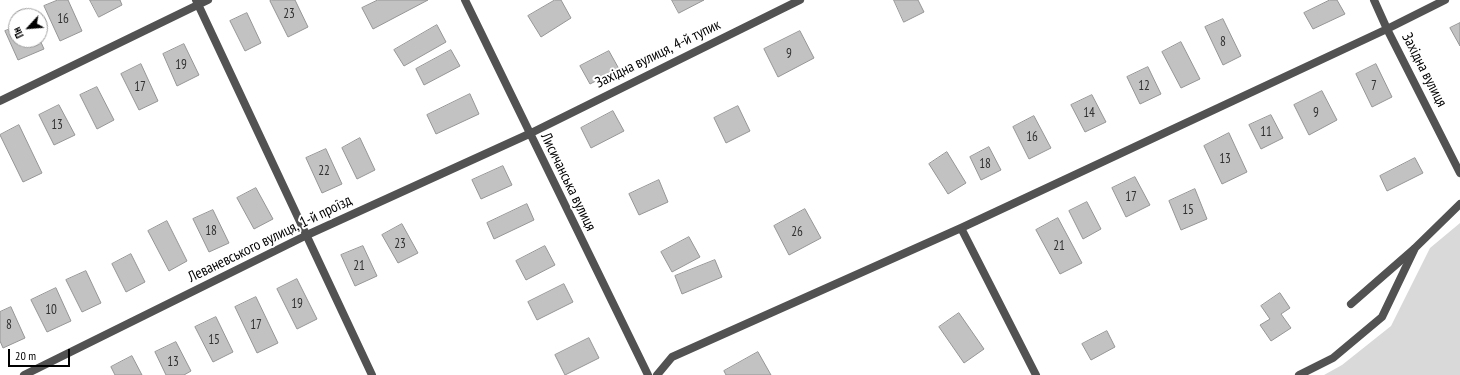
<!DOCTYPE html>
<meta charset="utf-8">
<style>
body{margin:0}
#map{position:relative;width:1460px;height:375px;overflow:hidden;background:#fff;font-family:"PT Sans Narrow",sans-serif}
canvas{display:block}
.north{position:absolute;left:8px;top:8px;width:40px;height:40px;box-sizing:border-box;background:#fff;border:1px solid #999;border-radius:50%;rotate:244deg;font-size:11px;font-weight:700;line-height:16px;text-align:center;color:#000}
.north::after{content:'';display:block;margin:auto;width:14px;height:18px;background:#000;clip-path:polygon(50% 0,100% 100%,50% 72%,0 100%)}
.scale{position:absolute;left:8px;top:349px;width:62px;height:18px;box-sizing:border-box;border:2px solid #000;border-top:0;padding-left:5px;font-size:12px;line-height:14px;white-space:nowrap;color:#000;-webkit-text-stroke:3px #fff;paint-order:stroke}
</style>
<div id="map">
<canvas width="1460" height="375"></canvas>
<div class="north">Пн</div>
<div class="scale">20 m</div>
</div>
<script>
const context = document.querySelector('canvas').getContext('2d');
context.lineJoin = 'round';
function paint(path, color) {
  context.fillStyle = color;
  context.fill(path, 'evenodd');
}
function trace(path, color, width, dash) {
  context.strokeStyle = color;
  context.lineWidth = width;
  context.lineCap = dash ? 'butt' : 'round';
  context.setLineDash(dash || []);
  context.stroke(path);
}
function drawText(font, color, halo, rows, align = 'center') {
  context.font = font + ' "PT Sans Narrow",sans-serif';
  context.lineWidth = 4;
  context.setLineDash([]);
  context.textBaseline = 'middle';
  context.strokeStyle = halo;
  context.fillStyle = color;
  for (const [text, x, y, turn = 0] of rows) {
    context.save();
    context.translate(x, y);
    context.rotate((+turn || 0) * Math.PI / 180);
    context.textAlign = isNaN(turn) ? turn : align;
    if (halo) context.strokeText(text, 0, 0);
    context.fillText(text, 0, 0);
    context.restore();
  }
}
const green = new Path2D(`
 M1460,223V375H1324L1342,365L1391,326L1430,248Z`);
const building = new Path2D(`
 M58,0H68L82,31L60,41L44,6Z
 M90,0H120L122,5L99,17Z
 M272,0H295L308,27L288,37L270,1Z
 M378,0H428L373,29L362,8Z
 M555,0H561L571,18L541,37L528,16Z
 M672,0H704L679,13Z
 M894,0H918L924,12L904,22Z
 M1330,0H1337L1345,14L1313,29L1304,13Z
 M247,13L261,43L245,51L230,21Z
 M1223,19L1241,56L1223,65L1205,27Z
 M1460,23V46L1450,28Z
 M437,25L446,42L404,66L394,50Z
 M16,27V40H40L44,49L18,60L5,31Z
 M800,31L814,58L778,77L764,49Z
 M1181,42L1200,79L1181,88L1162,52Z
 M184,44L199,75L177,86L163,54Z
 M451,50L460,66L424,85L416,69Z
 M609,51L619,69L590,84L580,66Z
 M141,64L158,101L139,110L121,74Z
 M1376,64L1392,97L1372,107L1356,74Z
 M1148,67L1161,94L1140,104L1127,77Z
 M97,87L114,120L97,129L80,95Z
 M1322,91L1337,120L1309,135L1294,105Z
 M470,94L479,114L436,134L427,115Z
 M1092,95L1106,122L1085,132L1071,105Z
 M59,105L75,135L54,145L39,115Z
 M738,106L750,131L726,143L714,118Z
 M613,111L624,131L591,148L581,128Z
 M1271,115L1283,138L1261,149L1249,125Z
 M1034,116L1051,148L1029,159L1013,127Z
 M19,125L42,173L23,182L0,135Z
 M1229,133L1247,172L1222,184L1204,146Z
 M360,138L375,170L357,179L342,148Z
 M989,147L1001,170L981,180L970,157Z
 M326,149L342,184L322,193L306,158Z
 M947,152L966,183L948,194L929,164Z
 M1415,158L1423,173L1387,191L1380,176Z
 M503,166L512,185L481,199L472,180Z
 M1135,177L1150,205L1126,217L1112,188Z
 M659,180L668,202L639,215L629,194Z
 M256,188L273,219L254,229L237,198Z
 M1195,189L1207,219L1181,230L1169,201Z
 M1087,202L1101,229L1083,239L1069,211Z
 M527,204L534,220L494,239L487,223Z
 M805,209L821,238L789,255L774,226Z
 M213,210L229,243L209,252L193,219Z
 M1058,218L1082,263L1060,274L1036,230Z
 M167,221L187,261L169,271L148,231Z
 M402,224L418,253L398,263L382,235Z
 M689,237L700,257L672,272L661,252Z
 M363,246L377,276L355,286L341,255Z
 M545,246L555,265L526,280L516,261Z
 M131,254L145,282L126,292L112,264Z
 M715,260L722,277L682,294L675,276Z
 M86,271L101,303L82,312L66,280Z
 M297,279L317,319L297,329L277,289Z
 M564,284L573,302L537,320L528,302Z
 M56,288L71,321L47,332L31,300Z
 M1280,293L1290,308L1281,314L1291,328L1271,341L1260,325L1270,319L1261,306Z
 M256,297L278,343L257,353L235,307Z
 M11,307L25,338L3,348L0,341V312Z
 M959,313L984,349L964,363L939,327Z
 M216,317L233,352L213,362L195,327Z
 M1107,331L1115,347L1091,360L1082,344Z
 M589,338L599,358L565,375L555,355Z
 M176,342L191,371L184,375H166L155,352Z
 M758,352L771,375H726L724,371Z
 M132,356L142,375H115L111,367Z`);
const lane = new Path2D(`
 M1351,304L1414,249`);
const street = new Path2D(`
 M196,0L372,375
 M465,0L648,375
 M1374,0L1387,29L1460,173
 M0,101L208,0
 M961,228L1036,375
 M24,375L307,235L529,134L800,0
 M657,375L672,357L961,228L1387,29L1445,0
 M1299,375L1333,358L1382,317L1415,248L1460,204`);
const numberNames = [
 ["23",289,14],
 ["16",63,19],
 ["8",1223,42],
 ["9",789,54],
 ["19",181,65],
 ["12",1144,86],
 ["7",1374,86],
 ["17",140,87],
 ["14",1089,113],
 ["9",1316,113],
 ["13",57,125],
 ["11",1266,132],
 ["16",1032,137],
 ["13",1225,159],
 ["18",985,164],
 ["22",324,171],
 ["17",1131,197],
 ["15",1188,210],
 ["18",211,231],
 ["26",797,232],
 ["23",400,244],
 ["21",1059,246],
 ["21",359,266],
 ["19",297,304],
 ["10",51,310],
 ["8",9,325],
 ["17",256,325],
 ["15",214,340],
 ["13",173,362]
];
const streetNames = [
 ["Західна вулиця, 4-й тупик",658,54,-26],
 ["Західна вулиця",1424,70,63],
 ["Лисичанська вулиця",568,182,64],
 ["Леваневського вулиця, 1-й проїзд",270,239,-26]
];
paint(green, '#d9d9d9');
paint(building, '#c2c2c2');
trace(building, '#969696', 1);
trace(lane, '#525252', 8);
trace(street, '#525252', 8);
drawText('13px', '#303030', null, numberNames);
drawText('15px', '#000', '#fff', streetNames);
</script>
